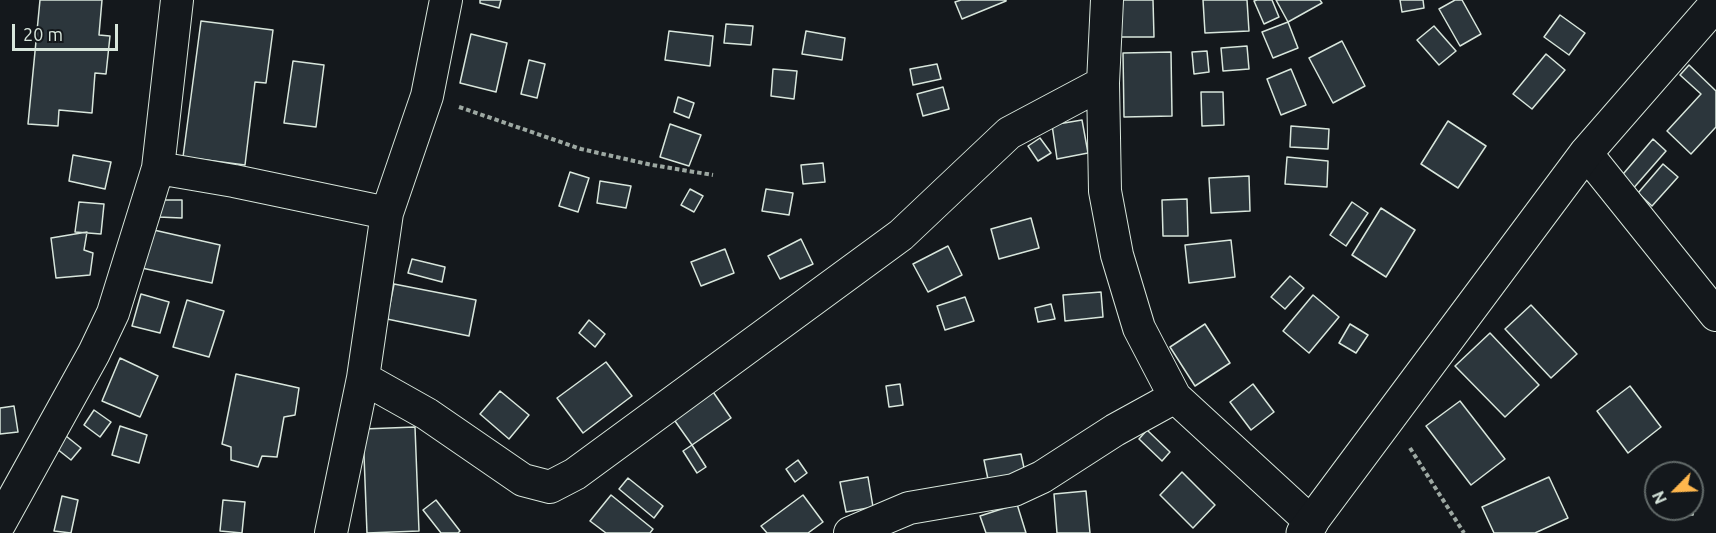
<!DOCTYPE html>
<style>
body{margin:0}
#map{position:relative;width:1716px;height:533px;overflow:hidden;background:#14181c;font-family:Ubuntu,sans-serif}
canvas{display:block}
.north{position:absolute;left:1644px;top:461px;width:60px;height:60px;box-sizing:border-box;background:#14181c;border:2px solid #626a69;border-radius:50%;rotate:246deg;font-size:16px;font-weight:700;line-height:24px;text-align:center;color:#d8e6dc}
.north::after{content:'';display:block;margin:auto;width:21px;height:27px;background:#ffb74d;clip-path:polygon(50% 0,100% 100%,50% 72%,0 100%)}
.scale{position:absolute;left:12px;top:24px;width:106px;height:27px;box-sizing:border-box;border:3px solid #d8e6dc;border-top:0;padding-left:8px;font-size:18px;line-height:21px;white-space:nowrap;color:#d8e6dc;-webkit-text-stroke:4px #14181c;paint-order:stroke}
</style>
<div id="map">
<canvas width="1716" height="533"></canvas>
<div class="north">N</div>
<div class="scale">20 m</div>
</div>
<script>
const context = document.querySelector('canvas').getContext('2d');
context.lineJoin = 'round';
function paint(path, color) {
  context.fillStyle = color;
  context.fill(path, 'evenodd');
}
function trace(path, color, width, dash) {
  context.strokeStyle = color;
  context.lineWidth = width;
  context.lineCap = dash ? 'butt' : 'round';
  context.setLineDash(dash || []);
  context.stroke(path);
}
const building = new Path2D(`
 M40,0H102L99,35L110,36L106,74L95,73L92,113L59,110L58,126L28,124Z
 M480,0H501L499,8L480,3Z
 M961,0H1006V1L962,19L955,2Z
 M1114,0H1153L1154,37H1115Z
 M1203,0H1247L1249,31L1205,33Z
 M1257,0H1272L1279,17L1264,24L1254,1Z
 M1276,0H1320L1322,3L1288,22Z
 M1400,0H1423L1424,8L1402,12Z
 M1455,0H1462L1481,34L1460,46L1439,9Z
 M1560,15L1585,33L1569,55L1544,37Z
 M201,21L273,30L266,83L255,82L245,165L183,157Z
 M1288,22L1298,48L1273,58L1262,32Z
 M726,24L753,26L751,45L724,43Z
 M1434,26L1456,51L1439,65L1417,40Z
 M669,31L713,36L710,66L665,60Z
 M806,31L845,38L842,60L802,54Z
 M471,34L507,43L496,92L460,83Z
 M1342,41L1365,86L1333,103L1309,58Z
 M1247,46L1249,69L1223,71L1221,48Z
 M1207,51L1209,72L1194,74L1192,52Z
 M1171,52L1172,116L1124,117L1123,53Z
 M1546,54L1565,70L1532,109L1513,94Z
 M529,60L545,64L537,98L521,94Z
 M293,61L324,65L316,127L284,123Z
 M937,64L941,79L913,85L910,69Z
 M1689,65L1716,91V127L1691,154L1667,131L1701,94L1680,75Z
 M773,69L797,71L794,99L771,96Z
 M1291,69L1306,105L1281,115L1267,79Z
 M943,87L949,109L923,116L917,94Z
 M1201,92H1223L1224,125L1202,126Z
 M678,97L694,103L689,118L674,112Z
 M1082,120L1088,153L1057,159L1052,125Z
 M1448,121L1486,146L1458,188L1421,164Z
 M670,124L701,135L689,166L660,157Z
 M1291,126L1329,129L1328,149L1290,147Z
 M1040,138L1051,153L1038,161L1028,146Z
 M1653,139L1666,151L1631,191L1618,180Z
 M73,155L111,162L105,189L69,181Z
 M1287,157L1328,161L1327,187L1285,184Z
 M823,163L825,182L803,184L801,165Z
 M1663,164L1678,177L1652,206L1638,193Z
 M570,172L589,178L578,212L559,206Z
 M1249,176L1250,211L1211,213L1209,178Z
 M600,181L631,186L626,208L597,203Z
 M690,189L703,196L694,212L681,205Z
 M766,189L793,193L789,215L762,211Z
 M1187,199L1188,236H1163L1162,200Z
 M158,200H182V218L158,217Z
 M79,202L104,204L101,234L75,232Z
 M1352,202L1368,213L1346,246L1330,235Z
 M1381,208L1415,230L1386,277L1352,255Z
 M1031,218L1039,248L999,259L991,229Z
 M145,228L220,245L212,283L137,267Z
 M87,232L84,250L93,253L90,275L56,278L51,238Z
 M801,239L813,264L780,279L768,256Z
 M1231,240L1235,277L1189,283L1185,245Z
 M948,246L962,275L928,292L913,264Z
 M725,249L734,273L701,286L691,262Z
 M412,259L445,267L442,282L408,273Z
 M1290,276L1304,288L1285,309L1271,297Z
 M394,284L476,300L469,336L387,319Z
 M1101,292L1103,317L1065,321L1063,295Z
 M141,294L169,302L160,333L132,326Z
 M1313,295L1339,317L1309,353L1283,331Z
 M965,297L974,321L945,330L937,306Z
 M187,300L224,311L209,357L173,347Z
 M1051,304L1055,319L1038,322L1035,308Z
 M1531,305L1577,354L1551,378L1505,329Z
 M589,320L605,334L595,347L579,333Z
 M1205,324L1230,363L1195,386L1170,347Z
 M1350,324L1368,335L1356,353L1339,343Z
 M1490,333L1539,385L1505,417L1455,366Z
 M120,358L158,376L140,417L102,401Z
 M606,362L632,396L583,433L557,398Z
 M236,374L299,388L295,415L284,417L277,457L262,456L258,467L231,460V447L222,444Z
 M900,384L903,405L889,407L886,386Z
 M1253,384L1274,412L1251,430L1230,402Z
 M709,386L731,418L692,445L670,414Z
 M1630,386L1661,427L1628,453L1597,411Z
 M500,391L529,415L509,439L480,414Z
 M1460,401L1505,459L1471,485L1426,426Z
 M14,406L18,432L0,434V408Z
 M94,410L111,422L100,437L84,425Z
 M120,426L147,435L139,463L112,455Z
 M415,427L419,531L367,533L363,429Z
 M1147,430L1170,452L1162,461L1139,439Z
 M61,432L81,448L71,460L52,445Z
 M692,445L706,467L697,473L683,451Z
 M1021,454L1026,477L989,484L984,460Z
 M798,460L807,473L795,482L786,469Z
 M1676,471H1695L1693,515L1675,514V509H1692V473H1676Z
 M1182,472L1215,505L1193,528L1160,495Z
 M868,477L873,507L846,512L840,482Z
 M1549,477L1568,518L1535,533H1494L1482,507Z
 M628,478L663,506L654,518L619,489Z
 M1086,491L1090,533H1057L1054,494Z
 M611,495L653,529L650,533H606L590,521Z
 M803,495L823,522L808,533H767L761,526Z
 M62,496L78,500L71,533L54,531Z
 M223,500L245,502L242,533L220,531Z
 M436,500L460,531L458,533H441L423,510Z
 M1017,504L1026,533H986L980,516Z`);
const path = new Path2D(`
 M459,107L581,149L652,165L713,175
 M1410,448L1464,533`);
const minor = new Path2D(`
 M1107,0L1103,83L1105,191L1117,255L1139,328L1175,397L1312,523
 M1586,153L1716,315
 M158,168L234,181L387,213
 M363,378L427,414L523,480L550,487L575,474L901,235L1009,133L1103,83
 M0,523L94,353L113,313L158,168L177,0
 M331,533L363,378L387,213L427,96L446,0
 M850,533L909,508L1014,490L1042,477L1115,430L1175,397`);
const tertiary = new Path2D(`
 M1303,533L1586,153L1716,4`);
paint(building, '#2c363c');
trace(building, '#d8e6dc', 1.5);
trace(minor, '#d8e6dc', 34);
trace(tertiary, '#d8e6dc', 35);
trace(path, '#9da8a2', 4, [4.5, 3]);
trace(minor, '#14181c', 32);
trace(tertiary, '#14181c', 33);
</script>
